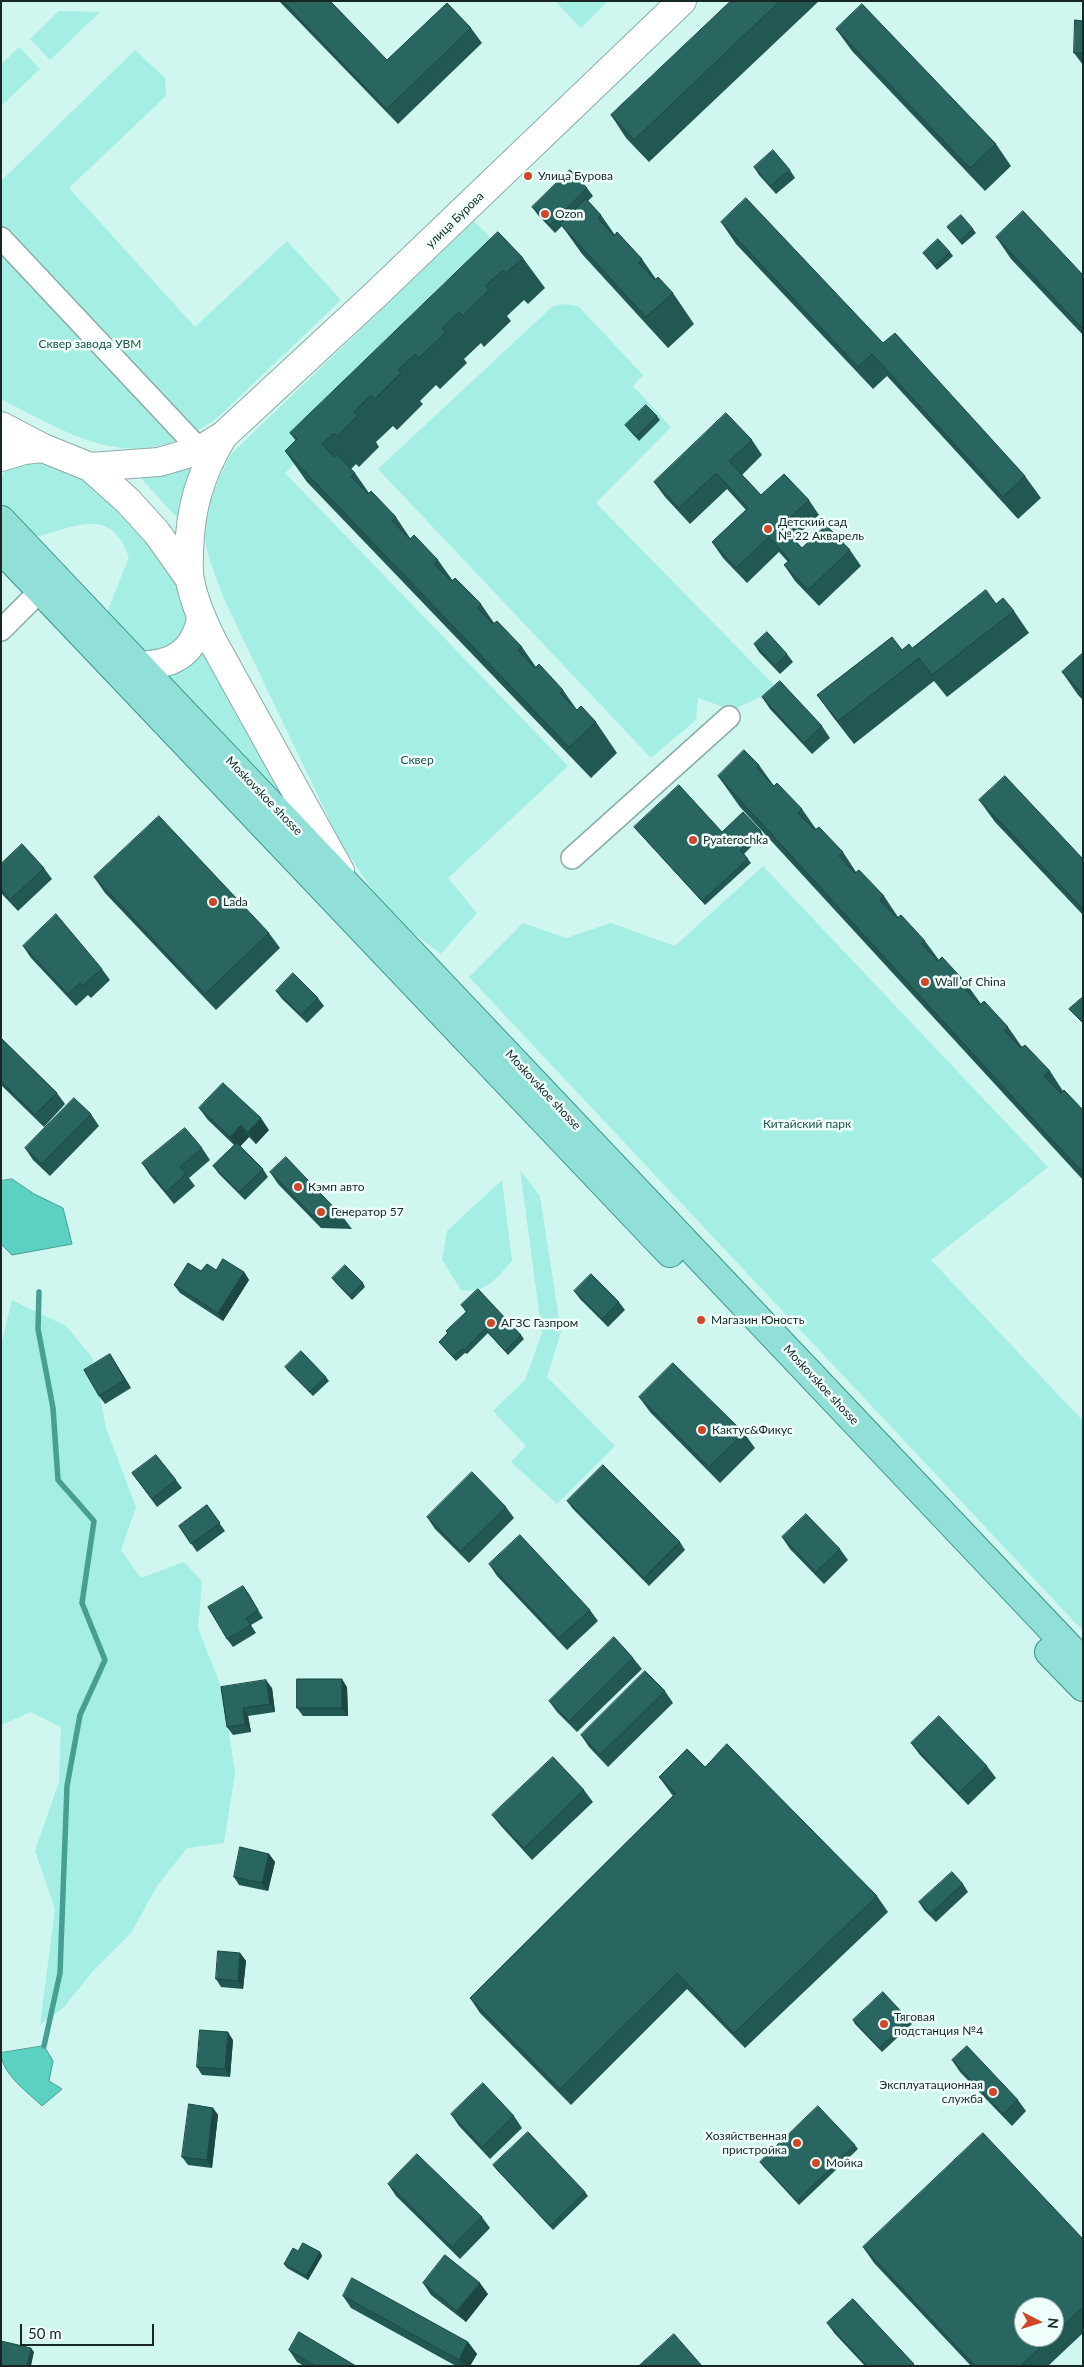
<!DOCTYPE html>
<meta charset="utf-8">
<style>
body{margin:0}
#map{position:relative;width:1084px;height:2367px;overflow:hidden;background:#cff6ef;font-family:Lato,sans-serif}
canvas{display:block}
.frame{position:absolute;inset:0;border:2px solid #182725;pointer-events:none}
.north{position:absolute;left:1014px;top:2297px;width:50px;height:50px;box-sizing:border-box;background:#eefefb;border:1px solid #98a8a5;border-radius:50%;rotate:95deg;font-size:14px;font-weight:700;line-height:20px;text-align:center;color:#182725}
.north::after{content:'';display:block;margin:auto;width:18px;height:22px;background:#d04627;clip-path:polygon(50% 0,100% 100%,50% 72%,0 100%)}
.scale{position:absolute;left:20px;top:2324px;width:134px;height:22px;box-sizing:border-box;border:2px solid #182725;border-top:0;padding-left:6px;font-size:15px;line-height:18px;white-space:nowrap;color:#182725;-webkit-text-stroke:4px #eefefb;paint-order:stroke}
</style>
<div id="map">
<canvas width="1084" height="2367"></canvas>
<div class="frame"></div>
<div class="north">N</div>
<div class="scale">50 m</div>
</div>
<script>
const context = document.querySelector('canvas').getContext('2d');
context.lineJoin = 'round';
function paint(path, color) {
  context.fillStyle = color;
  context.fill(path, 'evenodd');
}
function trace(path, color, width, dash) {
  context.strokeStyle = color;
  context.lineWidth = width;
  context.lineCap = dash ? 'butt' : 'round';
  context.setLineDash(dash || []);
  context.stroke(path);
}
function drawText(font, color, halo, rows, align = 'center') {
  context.font = font + ' Lato,sans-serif';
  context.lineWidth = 5;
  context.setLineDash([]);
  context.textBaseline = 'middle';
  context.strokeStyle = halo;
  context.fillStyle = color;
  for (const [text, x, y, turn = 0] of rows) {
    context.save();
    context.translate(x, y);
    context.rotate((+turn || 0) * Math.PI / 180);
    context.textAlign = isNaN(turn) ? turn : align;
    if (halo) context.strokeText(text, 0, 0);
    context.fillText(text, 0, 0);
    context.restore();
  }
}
const green = new Path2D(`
 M555,1H608L581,28Z
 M59,11L100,12L50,60L30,39Z
 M19,47L40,69L1,106V65Z
 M135,50L165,78L166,96L69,188L195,327L287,241L341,300L217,418C135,477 79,439 1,399V181Z
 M474,221L509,257L285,473L568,766L448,878L477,913L441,954L411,931L375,893L341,844L224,599C217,579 203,549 205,528C208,501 219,477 231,454Z
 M564,304L578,306L643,375L633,386L671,427L596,503L778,689L732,710L698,698L696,720L651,758L378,469L553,306Z
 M31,458C89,469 123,508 157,553C165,563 175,573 180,583C192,605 191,638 167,649C160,652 149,653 141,649C134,645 115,621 107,613L129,557C110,505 77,527 35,537L1,502C1,470 0,468 31,458Z
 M195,464L180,521L138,475Z
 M205,647L304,823L158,675Z
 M763,866L1048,1167L931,1260L1083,1421V1631L469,977L523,923L566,938L611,923L675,946Z
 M520,1170L540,1196L561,1332L547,1377L615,1446L557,1504L511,1462L526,1446L493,1411L525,1380L542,1333Z
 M502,1180L512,1261C496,1278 487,1294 461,1290L442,1260L447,1231Z
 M12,1300L66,1326L92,1357L106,1428L136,1507L121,1550L141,1578L184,1562L202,1581L198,1628L223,1692L235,1773L224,1843L187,1848L157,1886L131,1933L93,1971L64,2007L40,2025L55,1909L35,1851L59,1782L61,1727L31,1712L1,1725V1345Z`);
const water = new Path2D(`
 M12,1179L34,1194L63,1208L72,1244L12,1255L1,1244V1181Z
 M44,2046L53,2061L49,2081L62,2089L42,2106C29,2093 1,2074 1,2053Z`);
const stream = new Path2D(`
 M39,1292L38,1329L53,1408L58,1480L94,1521L82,1603L105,1660L80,1715L67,1786L60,1973L44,2046`);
const street = new Path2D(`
 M1,238L200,450
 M1,630L51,580
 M572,858L729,717`);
const secondary = new Path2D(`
 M1,426L43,448L90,467L159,462L200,450L224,435L373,297L682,1
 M223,436C200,475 190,508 189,553C189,562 188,572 190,580C194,602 203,622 213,642L340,871
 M1,457L24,450L43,448
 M90,467L128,501L157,533L189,578
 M121,666C160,667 193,663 201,618`);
const primary = new Path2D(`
 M1,520L1083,1662
 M1,549L670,1253
 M1049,1652L1083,1687`);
const wall = new Path2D(`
 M279,1H330L387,60L471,28L482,43L398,124Z
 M731,1H819L649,162L626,138L611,115Z
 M1083,21V65L1074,53Z
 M836,29L996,144L1011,166L985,191L852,51Z
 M754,167L790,170L795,178L776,194L759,175Z
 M587,188L593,196L588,201L601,215L615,235L642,259L656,279L673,293L694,324L668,348L582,254L562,226L555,233L538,215L532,207Z
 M721,222L883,343L1025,476L1041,498L1018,519L887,376L873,389L736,244Z
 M947,227L973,229L976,233L962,245Z
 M498,232L523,258L545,288L528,304L524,300L507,316L511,321L484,347L481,343L464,359L467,363L440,389L436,385L420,401L423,404L397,430L393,426L376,442L379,447L359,467L356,464L351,469L355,473L369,493L396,517L410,538L438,560L453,581L481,604L494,623L522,647L536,667L563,690L577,710L596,722L617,753L591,778L307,482L285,451L296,441L290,433Z
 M996,237L1083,275V335L1011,259Z
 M950,252L953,256L937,270L923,253Z
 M657,416L660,420L639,441L625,425Z
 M752,440L762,455L742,475L761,495L809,500L819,515L794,539L802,548L850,550L861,566L819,606L795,581L784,565L788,562L779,552L747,583L723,558L712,542L746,510L727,489L690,524L665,497L654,482Z
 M996,604L1014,611L1029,633L947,697L934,681L854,744L833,717L817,695L902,650L912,648Z
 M754,644L787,654L793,662L780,674L759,652Z
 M1083,653V700L1078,695L1062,672Z
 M762,697L822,726L830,738L812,754L770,709Z
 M759,765L774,786L802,809L816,829L843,852L856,872L884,896L898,917L925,941L939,960L966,983L981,1004L1008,1027L1022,1047L1050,1071L1063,1091L1083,1110V1180L740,807L718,776Z
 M979,800L1083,859V915L995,822Z
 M634,827L722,832L761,831L763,835L744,854L751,863L705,905Z
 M1,864L44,868L52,879L18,911L1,893Z
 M94,877L269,933L280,948L216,1010L105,893Z
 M23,946L102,969L110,980L91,998L88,995L76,1006L31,958Z
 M276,991L318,998L324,1006L307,1023L282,999Z
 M1,1038L57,1093L65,1104L44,1127L1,1085Z
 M199,1108L269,1130L256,1144L249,1137L240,1146L263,1169L268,1177L245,1200L219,1174L213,1166L234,1145L208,1120Z
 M91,1114L99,1126L50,1176L33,1160L25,1148Z
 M202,1148L210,1160L189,1178L195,1186L174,1204L150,1175L142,1163Z
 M270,1172L343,1217L352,1229L321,1228L278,1184Z
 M216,1270L244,1272L249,1280L223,1321L180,1293L174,1285L201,1271Z
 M332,1278L363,1283L365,1287L352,1300L335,1282Z
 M574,1291L619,1302L625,1310L608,1327L580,1299Z
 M461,1305L521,1335L524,1339L508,1355L488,1333L467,1354L465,1353L456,1361L439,1342L447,1333L466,1312Z
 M110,1354L131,1388L105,1404L99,1396Z
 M285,1367L326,1377L329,1381L313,1396L288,1371Z
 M639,1397L744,1433L755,1448L720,1483L650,1412Z
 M132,1473L176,1480L182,1488L157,1507Z
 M567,1501L680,1542L685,1550L649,1586L573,1509Z
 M207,1505L225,1531L197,1552L179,1526Z
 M506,1507L514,1518L469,1563L435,1529L427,1517Z
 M782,1537L840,1549L848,1560L824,1584L790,1549Z
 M489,1564L590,1610L598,1621L567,1650L497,1576Z
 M243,1586L263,1618L251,1625L256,1633L233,1647L227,1639Z
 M633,1658L642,1669L577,1732L557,1712L549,1701Z
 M221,1687L272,1688L275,1712L248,1716L251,1732L233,1735L227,1727Z
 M347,1687L348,1716H303L297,1708Z
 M665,1691L673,1703L608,1767L589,1747L581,1735Z
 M911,1743L987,1766L996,1778L968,1805L920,1755Z
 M705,1767L877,1896L888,1912L745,2048L687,1989L571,2105L480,2013L470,1998L673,1796L670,1792L659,1777Z
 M584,1790L593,1802L532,1860L501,1826L492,1815Z
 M269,1854L275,1862L268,1891L239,1885L234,1877Z
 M963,1884L968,1892L936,1922L924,1910L919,1902Z
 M240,1953L246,1961L243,1989L221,1987L216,1979Z
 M853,2020H909L912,2024L882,2052L855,2024Z
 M233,2040L230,2077L202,2075L197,2067Z
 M952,2060L1018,2100L1026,2111L1012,2126L960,2072Z
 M213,2108L218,2115L212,2168L188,2165L182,2157Z
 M451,2114L514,2116L522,2128L490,2159L459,2126Z
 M855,2145L858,2149L799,2205L763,2166L760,2162Z
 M493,2165L585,2192L588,2196L553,2230L496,2169Z
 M388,2184L482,2217L490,2228L460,2259L396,2196Z
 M1083,2239V2333L1048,2366H971L874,2263L863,2247ZM1054,2307V2337H1024Z
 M298,2251L320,2252L322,2256L308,2280L287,2268L284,2264Z
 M423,2283L488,2294L466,2322L431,2295Z
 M343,2296L468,2342L477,2354L470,2366H456L351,2308Z
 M853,2299L914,2366H865L835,2334L827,2323Z
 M289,2350L356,2366H304L297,2362Z`);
const shadedWall = new Path2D(`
 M261,1118L269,1130L256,1144L248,1132Z
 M241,1125L249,1137L238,1149L230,1137Z
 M244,1272L249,1280L223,1321L218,1313Z
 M110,1354L115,1362L131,1388L125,1380Z
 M243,1586L249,1594L263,1618Z
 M342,1679L347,1687L348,1716L342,1708Z
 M266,1680L272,1688L275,1712L270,1704Z
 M243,1708L248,1716L251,1732L245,1724Z
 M269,1854L275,1862L268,1891L262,1883Z
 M240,1953L246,1961L243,1989L238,1981Z
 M228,2032L233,2040L230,2077L225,2069Z
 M213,2108L218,2115L212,2168L207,2160Z
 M320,2252L322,2256L308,2280L306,2276Z
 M480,2283L488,2294L466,2322L457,2311Z
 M468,2342L477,2354L470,2366H463L459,2360Z
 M31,2348L34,2352L31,2366H27Z`);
const building = new Path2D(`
 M283,1H330L387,60L447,3L471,28L387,109Z
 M731,1H780L634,140L611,115Z
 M862,4L996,144L970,168L836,29Z
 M1075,20L1083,21V53H1074Z
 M773,150L790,170L770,186L754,167Z
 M570,170L587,188L550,225L532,207Z
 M746,198L883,343L895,333L1025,476L1003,497L872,354L858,367L721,222Z
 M586,199L601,215L598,218L614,236L617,232L642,259L639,263L655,280L658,277L673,293L646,317L560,224Z
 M1023,211L1083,275V329L996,237Z
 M961,215L973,229L960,241L947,227Z
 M498,232L523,258L506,273L503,270L485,286L489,290L463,316L459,312L442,329L446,332L419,358L415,354L398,370L401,373L375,399L371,395L354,412L358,416L337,436L334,433L322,444L334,457L337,454L355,473L351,477L368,494L371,491L396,517L392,521L410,539L414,535L438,560L434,564L452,581L455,578L481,604L477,608L493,624L497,621L522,647L518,650L535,668L539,664L563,690L560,693L577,710L581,706L596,722L569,747L285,451L297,439L290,433Z
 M938,239L950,252L935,266L923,253Z
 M646,405L657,416L636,437L625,425Z
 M726,413L752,440L729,461L761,495L784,474L809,500L781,526L802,548L826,525L850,550L808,590L784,565L790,560L769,537L736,568L712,542L748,508L716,473L679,508L654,482Z
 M986,590L996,604L1003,598L1014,611L932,675L919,658L838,721L817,695L892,637L902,650L909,644L912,648Z
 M767,632L787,654L775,666L754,644Z
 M1083,653V694L1062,672Z
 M780,681L822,726L804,743L762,697Z
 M744,750L759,765L757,768L774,786L777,783L802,809L798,813L815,830L819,827L843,852L839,856L855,873L859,870L884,896L880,900L897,918L901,915L925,941L922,944L938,961L942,957L966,983L963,987L980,1005L984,1001L1008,1027L1004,1030L1021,1048L1025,1045L1050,1071L1044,1076L1061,1094L1064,1090L1083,1110V1172L1053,1141L718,776Z
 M1005,776L1083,859V909L979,800Z
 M679,785L722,832L743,812L761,831L740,850L748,859L702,901L634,827Z
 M159,816L269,933L205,994L94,877Z
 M22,844L44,868L10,900L1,890V864Z
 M56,914L102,969L82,986L80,983L68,994L23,946Z
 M293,973L318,998L301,1015L276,991Z
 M1083,997V1023L1069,1009Z
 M1,1038L57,1093L35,1115L1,1081Z
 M223,1083L261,1118L248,1132L241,1125L230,1137L199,1108Z
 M74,1098L91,1114L42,1164L25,1148Z
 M185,1128L202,1148L180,1167L186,1174L166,1192L142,1163Z
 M237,1143L263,1169L239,1192L213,1166Z
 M286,1157L343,1217L313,1216L270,1172Z
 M223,1259L244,1272L218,1313L174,1285L188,1263L201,1271L207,1264L216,1270Z
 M345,1265L363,1283L349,1296L332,1278Z
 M591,1274L619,1302L602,1319L574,1291Z
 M478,1289L521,1335L505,1351L485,1329L464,1350L462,1349L453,1357L439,1342L448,1333L446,1331L467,1311L461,1305Z
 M301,1351L326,1377L310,1392L285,1367Z
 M110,1354L125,1380L99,1396L84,1370Z
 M673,1363L744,1433L709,1467L639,1397Z
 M156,1455L176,1480L152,1499L132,1473Z
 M603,1465L680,1542L644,1578L567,1501Z
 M472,1472L506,1507L461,1551L427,1517Z
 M207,1505L220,1523L191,1544L179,1526Z
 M806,1514L840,1549L816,1572L782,1537Z
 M520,1535L590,1610L559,1638L489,1564Z
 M243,1586L258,1610L246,1618L251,1625L227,1639L208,1607Z
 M614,1637L633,1658L569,1721L549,1701Z
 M645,1671L665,1691L600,1755L581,1735Z
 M297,1679H342V1708H297Z
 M266,1680L270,1704L243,1708L245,1724L227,1727L221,1687Z
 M939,1716L987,1766L959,1793L911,1743Z
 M727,1744L877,1896L734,2033L677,1973L560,2089L470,1998L676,1793L659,1777L687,1749L705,1767Z
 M553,1757L584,1790L524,1848L492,1815Z
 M240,1847L269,1854L262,1883L234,1877Z
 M952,1872L963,1884L930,1914L919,1902Z
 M218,1951L240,1953L238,1981L216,1979Z
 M883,1992L909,2020L879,2048L853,2020Z
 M200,2030L228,2032L225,2069L197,2067Z
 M967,2046L1018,2100L1003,2114L952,2060Z
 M483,2083L514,2116L482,2147L451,2114Z
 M189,2104L213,2108L207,2160L182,2157Z
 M818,2106L855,2145L797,2201L760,2162Z
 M528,2132L585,2192L550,2226L493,2165Z
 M983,2133L1083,2239V2307L1054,2334V2307H1024V2337H1051L1021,2366H975L863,2247Z
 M417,2154L482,2217L452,2247L388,2184Z
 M303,2243L320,2252L306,2276L284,2264L293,2248L298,2251Z
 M445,2255L480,2283L457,2311L423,2283Z
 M352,2278L468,2342L459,2360L343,2296Z
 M853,2299L914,2364L912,2366H867L827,2323Z
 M299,2332L356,2366H315L289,2350Z
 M674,2334L702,2366H639Z
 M1,2341L31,2348L27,2366H1Z`);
const markers = [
 [528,176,5,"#d04627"],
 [545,214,5,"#d04627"],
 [768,529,5,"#d04627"],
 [693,840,5,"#d04627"],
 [213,902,5,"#d04627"],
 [925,982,5,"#d04627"],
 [298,1187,5,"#d04627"],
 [321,1212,5,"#d04627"],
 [701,1320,5,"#d04627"],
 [491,1323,5,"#d04627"],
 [702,1430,5,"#d04627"],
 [884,2024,5,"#d04627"],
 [993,2092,5,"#d04627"],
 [797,2143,5,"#d04627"],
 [816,2163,5,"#d04627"]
];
const poiNames = [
 ["Улица Бурова",538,176],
 ["Ozon",555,214],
 ["Детский сад",778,522],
 ["№ 22 Акварель",778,536],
 ["Pyaterochka",703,840],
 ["Lada",223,902],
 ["Wall of China",935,982],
 ["Кэмп авто",308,1187],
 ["Генератор 57",331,1212],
 ["Магазин Юность",711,1320],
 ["АГЗС Газпром",501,1323],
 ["Кактус&Фикус",712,1430],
 ["Тяговая",894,2017],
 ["подстанция №4",894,2031],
 ["Эксплуатационная",983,2085,"right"],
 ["служба",983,2099,"right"],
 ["Хозяйственная",787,2136,"right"],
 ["пристройка",787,2150,"right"],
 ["Мойка",826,2163]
];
const streetNames = [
 ["улица Бурова",455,220,-44],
 ["Moskovskoe shosse",264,796,46],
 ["Moskovskoe shosse",543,1090,47],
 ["Moskovskoe shosse",821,1385,47]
];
const parkNames = [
 ["Сквер завода УВМ",90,344],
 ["Сквер",417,760],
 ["Китайский парк",807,1124]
];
paint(green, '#a5eee3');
paint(water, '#5bd1c2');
trace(water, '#479e93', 1);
trace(stream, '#479e93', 5.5);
trace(street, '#88ada7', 24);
trace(secondary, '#88ada7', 30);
trace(primary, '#369287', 30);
trace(street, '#fff', 21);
trace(secondary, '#fff', 28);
trace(primary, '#90e0d7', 28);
paint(wall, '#225852');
paint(shadedWall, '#1c4742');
paint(building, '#28665f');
trace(building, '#1c4742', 1);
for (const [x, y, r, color] of markers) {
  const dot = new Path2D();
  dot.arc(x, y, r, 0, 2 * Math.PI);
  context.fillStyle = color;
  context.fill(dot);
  trace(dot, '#eefefb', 2);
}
drawText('12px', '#182725', '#eefefb', poiNames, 'left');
drawText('12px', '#182725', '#eefefb', streetNames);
drawText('12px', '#1f524b', '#eefefb', parkNames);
</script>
